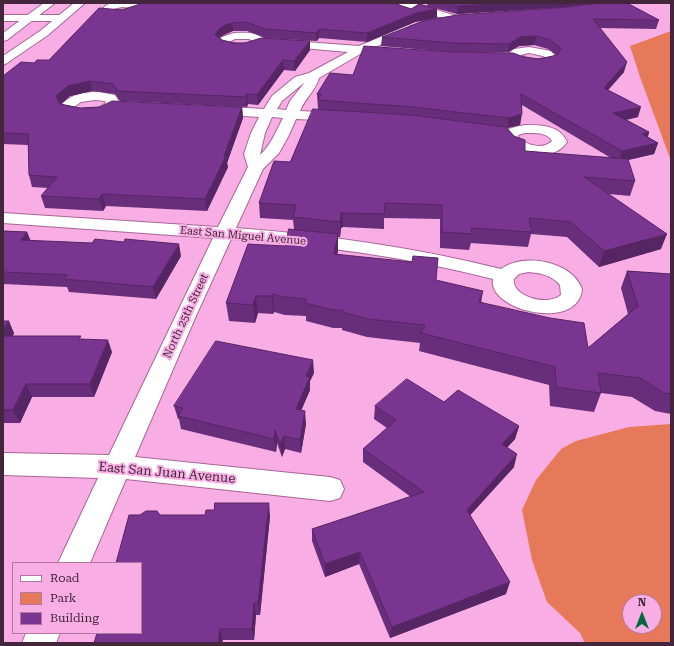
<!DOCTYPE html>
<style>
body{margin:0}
#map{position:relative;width:674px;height:646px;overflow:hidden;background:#f8aee4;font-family:"Roboto Serif",serif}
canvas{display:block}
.frame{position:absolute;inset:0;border:4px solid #43263c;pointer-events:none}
.legend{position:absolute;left:12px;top:562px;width:130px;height:72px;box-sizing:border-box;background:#f8aee4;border:1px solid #b078a1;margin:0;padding:5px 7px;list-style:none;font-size:12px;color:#43263c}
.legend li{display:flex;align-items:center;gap:8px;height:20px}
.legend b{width:20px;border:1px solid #b078a1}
.north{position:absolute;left:622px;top:594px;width:40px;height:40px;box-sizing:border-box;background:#f8aee4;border:1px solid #b078a1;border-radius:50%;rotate:0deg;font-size:11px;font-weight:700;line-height:16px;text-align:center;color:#43263c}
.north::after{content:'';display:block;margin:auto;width:14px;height:18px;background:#02683e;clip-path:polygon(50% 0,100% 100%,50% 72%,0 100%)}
</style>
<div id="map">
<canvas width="674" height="646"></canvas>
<div class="frame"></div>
<ul class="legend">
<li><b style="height:5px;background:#fff"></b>Road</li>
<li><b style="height:11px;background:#e67959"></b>Park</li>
<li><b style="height:11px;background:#79358f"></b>Building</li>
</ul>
<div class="north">N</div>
</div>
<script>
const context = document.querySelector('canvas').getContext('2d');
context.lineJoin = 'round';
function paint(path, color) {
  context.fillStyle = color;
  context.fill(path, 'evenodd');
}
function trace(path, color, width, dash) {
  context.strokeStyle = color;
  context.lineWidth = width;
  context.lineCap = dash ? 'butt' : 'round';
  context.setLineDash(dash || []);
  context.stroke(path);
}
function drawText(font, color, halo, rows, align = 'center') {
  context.font = font + ' "Roboto Serif",serif';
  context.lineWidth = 4;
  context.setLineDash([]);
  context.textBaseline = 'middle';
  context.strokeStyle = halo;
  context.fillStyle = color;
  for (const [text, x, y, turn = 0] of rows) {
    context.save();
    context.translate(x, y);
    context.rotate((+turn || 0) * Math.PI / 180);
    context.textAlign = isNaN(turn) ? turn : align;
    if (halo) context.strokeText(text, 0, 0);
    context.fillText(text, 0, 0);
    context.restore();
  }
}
const green = new Path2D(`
 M671,31V161L640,77L630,46Z
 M671,424V643H585L580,633L547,602L532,560L522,510L536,480L561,449L576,441L629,427ZM630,602H654V626H630Z`);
const street = new Path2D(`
 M114,3H140L145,8C136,18 111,20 102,10L106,5ZM122,7L134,8L124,10L113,9Z
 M398,3H413L460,17L461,19L456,22L452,21L400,5Z
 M3,15H62L67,18L62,21H3Z
 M409,25L414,28L413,30L362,53L319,78C317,88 304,100 300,111L340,113L345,114L347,117L345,120L340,121L296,119L289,135L279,153L263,169L236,228C327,235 413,247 501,269C524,252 572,261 582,289C579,332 487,311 493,279C407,257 320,245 231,239L196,316L135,457L330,477L340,480L344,489L340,498L330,501L126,479L90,563H58L98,478L3,475V453L109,455L213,238L3,223V213L218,227L248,167L244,154L251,133L259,117L212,114L207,113L205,110L207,107L212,106L264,109L272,96L295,77L309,73L348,52L279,46L273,43L275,41L279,40L359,46ZM305,82L290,101L286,110L277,109L282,101ZM272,117L283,118C276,131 271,145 260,155L265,133ZM528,272C541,273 551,275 560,285L561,295C547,307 511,296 514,279L519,274Z
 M234,33C244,33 258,31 265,40C256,53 228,57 217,43L222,37ZM235,39H249L253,41L243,45L229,42Z
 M529,47L551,51L558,58C550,73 515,69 507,55L514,49ZM529,53L543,56L546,58L532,60L520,55Z
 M99,92L115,95L120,103C117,108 114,111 109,114C97,119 65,122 60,107C69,94 84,92 99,92ZM95,100L105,101L106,103C98,110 84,112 74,107L81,102Z
 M525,125C541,125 560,125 567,142C554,162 525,155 507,144L503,135C508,127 516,127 525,125ZM525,133C535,133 547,132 552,141C543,150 528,145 519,139L518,135Z
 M26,633H60L56,643H22Z`);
const secondary = new Path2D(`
 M44,3H55L7,40L3,41V33Z
 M74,3H85L48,35L7,63L3,65V56L40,31Z`);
const wall = new Path2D(`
 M428,3H596L567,7L457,14L427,6Z
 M411,9H437V18L415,22L367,42L319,38L317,41L265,38L247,31H233L226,34L220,37V38L222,40L234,43L310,41V50L295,71L284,70L258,105L248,104L247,107L120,101L115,94L92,91L70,96L61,104L80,108L242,107L243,118L227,163L228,167L207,211L106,206L103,211L45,208L41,196L48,188L32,187L29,175L28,145L3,144V76L34,63L49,60L122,10Z
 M457,15L659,20L656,29L599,28L624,72L608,90L638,117L626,120L649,132L648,137L658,143L654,154L628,160L635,181L630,196L609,194L661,249L599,267L567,237L531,234L528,247L471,243L469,250L440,248V219L384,218V229L343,227L341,228L340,237H338L337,254L436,280L481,302L588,348L628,314L621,288L627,271L671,274V414L655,411L632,397L601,393L594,412L550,406L549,385L419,351L420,343L367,337L342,330V328H333L306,321V316L285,315L274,312L273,314L258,313L255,323L229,321L226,303L285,246L294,229L293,220L260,218L259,203L290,162L318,109L317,94L353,75L451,52L524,57L539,59L553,56L556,55L548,49L534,45L519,46L508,52H450L381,46L382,37ZM522,105L611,158L525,151L507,128L520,125Z
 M3,231L27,232L30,240L181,256L156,299L69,292L67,287L3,284Z
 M3,321L14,333L13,336L83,339L112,352L94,397H32L20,423H3Z
 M314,373L310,381V390L301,411L306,424L301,453L285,449L282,457L277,443L276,452L181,429L179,419H178L174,406Z
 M444,402L519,426L515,439L507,448L514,467L470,515L506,594L390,638L359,564L325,577L312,541V529L411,497L363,462V449L387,428L374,419L375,406Z
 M140,515L270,516L260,615H256L254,640H223Z`);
const shadedWall = new Path2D(`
 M507,3H596L567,7L457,14L458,6Z
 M437,9V18L415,22L367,42V33L416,13Z
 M232,23L233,31L226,34L220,37L216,44L215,35L219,29L225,25Z
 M319,29V38L317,41L316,33Z
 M536,36L534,45L519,46L508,52L509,44L520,37Z
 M310,41V50L295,71L294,61Z
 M283,60L284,70L258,105L257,95Z
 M627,62L624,72L601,98L604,88Z
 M90,81L92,91L70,96L59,106L56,96L68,86Z
 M247,94L248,104L247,107L246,97Z
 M242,107L243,118L227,163L228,167L207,211L205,199L224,156Z
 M641,107L638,117L610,123L613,113Z
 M522,114L520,125L507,128L509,118Z
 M649,132L646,143L642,134Z
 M658,143L654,154L619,162L622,151Z
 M102,194L106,206L103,211L99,199Z
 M341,213H343V227L341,228L340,237V222Z
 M27,232L32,244L21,240Z
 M338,234V251L334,271V254Z
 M667,234L661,249L599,267L604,251Z
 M179,244L181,256L156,299L153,287Z
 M483,291L480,309L479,302Z
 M273,294L274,312L273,314L272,296Z
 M256,296L258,313L255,323L253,305Z
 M9,321L14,333L5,348L3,343V330Z
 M108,340L112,352L94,397L90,384Z
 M313,360L314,373L310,381V390L296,422V409L306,376Z
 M26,384L32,397L20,423L13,410Z
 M305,411L306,424L301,453L300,440Z
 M519,426L515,439L498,457L502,444Z
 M275,430L277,443L276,452L274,439Z
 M284,436L285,449L282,457L280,444Z
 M517,454L514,467L464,522L467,510Z
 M269,503L270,516L260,615L258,603Z
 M360,552L359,564L325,577V564Z
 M510,582L506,594L390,638L392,627Z
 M254,603L256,615L254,640L252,629Z
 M220,629L223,640L222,643H218Z`);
const building = new Path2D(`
 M142,3H393L411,9L419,4L437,9L416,13L367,33L319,29L316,33L265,29L246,22L232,23L225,25L219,29L215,35L222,40L234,43H245L261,38L310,41L294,61L283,60L257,95L247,94L246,97L118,91L113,84L90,81L68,86L56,96L60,104L80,108L100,107L112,101L242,107L224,156H226L205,199L102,194L99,199L41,196L57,177L29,175L28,134L3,133V76L21,62L34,63L37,60H49L99,8L122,10L140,4Z
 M446,3H507L458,6Z
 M600,3H627L659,20L593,19L627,62L604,88L641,107L613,113L649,132L642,134L658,143L622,151L521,94L522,114L509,118L412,107L318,100L321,94H317L330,73L353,75L364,46L451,52L513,53L524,57L539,59L553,56L558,54L561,48L550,40L536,36L520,37L509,44L451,43L382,37L423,21L457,15L569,7Z
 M313,109L412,115L506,127L514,136L525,140V151L628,159L635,181L584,177L667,234L604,251L571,222L529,218L532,232L471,228L472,234L442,232V205L385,203L384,214L343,213H341L340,222L293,217L296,205L259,203L274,161L290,162Z
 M289,229L338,234L334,254L412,262L413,256L438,258L436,280L483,291L479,302L550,318L584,323L588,348L638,306L627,271L671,274V394L664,393L640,378L598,373L601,393L556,387L555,367L421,333L425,325L368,319L342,312L343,310H333L305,303L306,299L284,297L273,294L272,296H256L253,305L226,303L248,244L285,246Z
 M3,231L27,232L21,240L92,243L95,239L124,242L125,239L179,244L153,287L64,279L68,275L3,272Z
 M3,321H9L3,330Z
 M3,336H81L79,339L108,340L90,384H26L13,410H3Z
 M216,341L313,360L306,376L310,377L296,409L305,411L300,440L284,436L280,444L275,430L274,439L178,416L183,408L174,406Z
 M407,379L444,402L458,390L519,426L502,444L517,454L467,510L510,582L392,627L360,552L325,564L312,529L424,492L363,449L396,420L375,406Z
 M215,503H269L258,603H254L252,629H220L218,643H94L97,633H141V563H116L129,515H140L146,511H157L160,515H205L206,510H214Z`);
const streetNames = [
 ["East San Miguel Avenue",243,236,5],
 ["North 25th Street",186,316,-65]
];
const nearStreetnames = [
 ["East San Juan Avenue",167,473,5]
];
paint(green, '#e67959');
trace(street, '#a86597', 2);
trace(secondary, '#a86597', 2);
paint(street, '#fff');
paint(secondary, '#fff');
paint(wall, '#682e7b');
paint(shadedWall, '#552564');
paint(building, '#79358f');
trace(building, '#552564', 1);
drawText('11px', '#43263c', '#f8aee4', streetNames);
drawText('13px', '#43263c', '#f8aee4', nearStreetnames);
</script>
